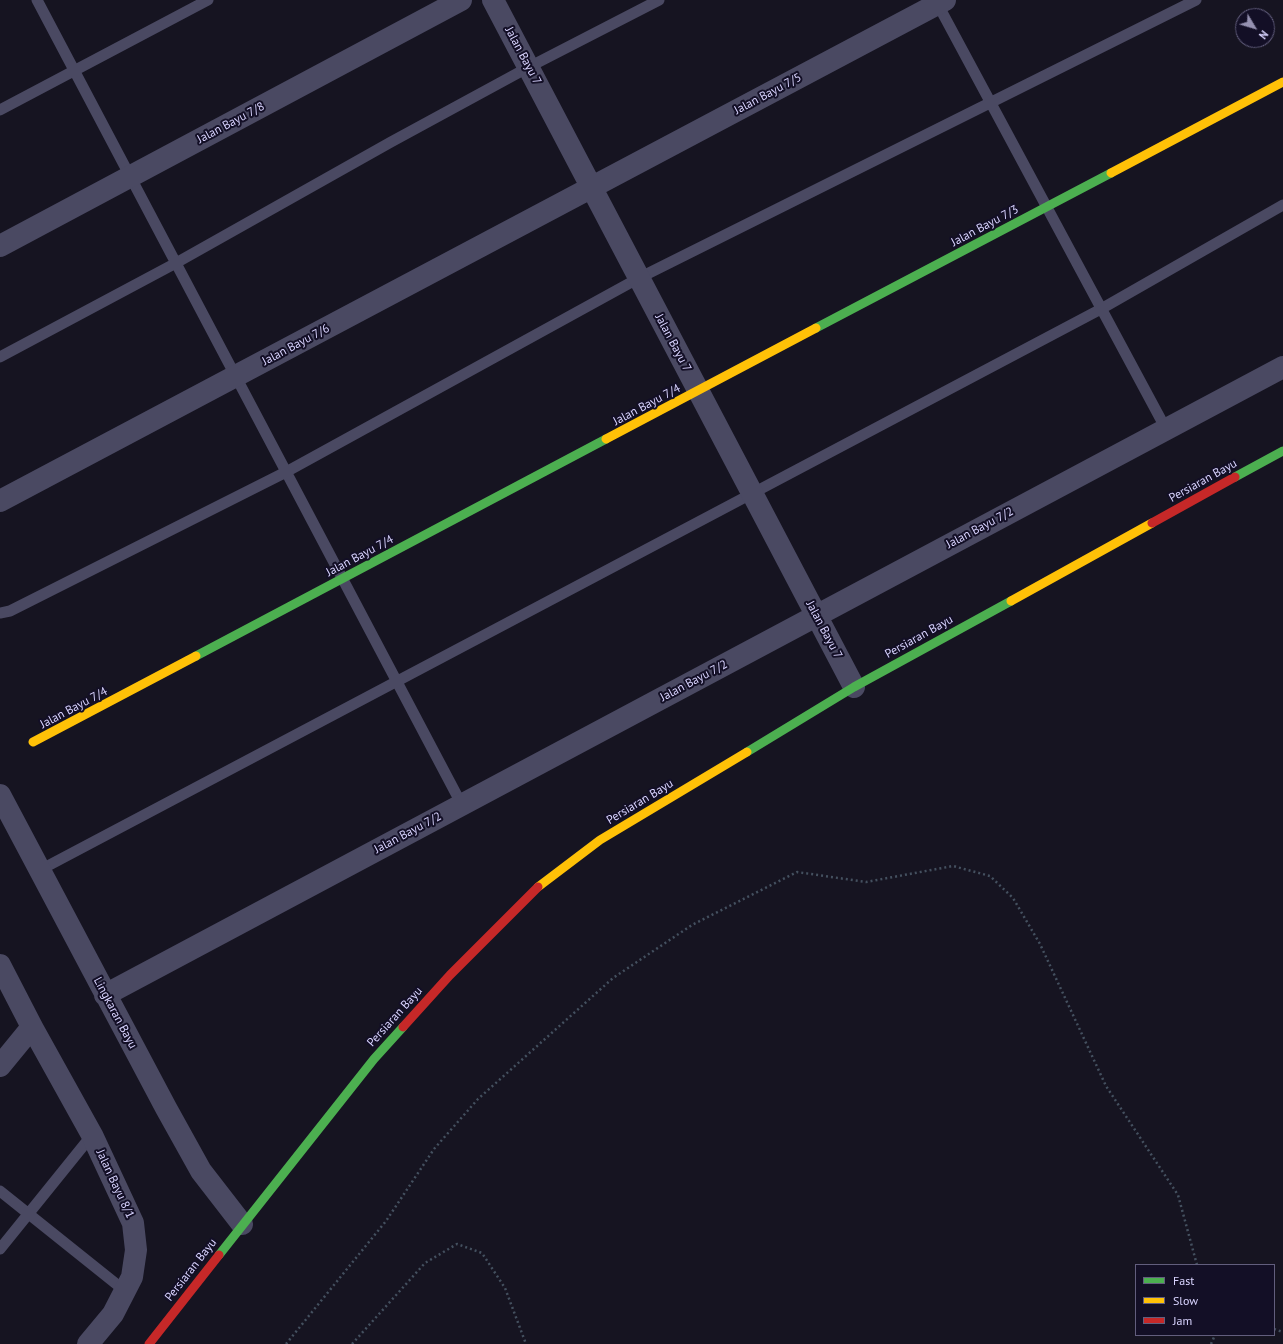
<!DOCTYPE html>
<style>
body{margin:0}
#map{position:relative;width:1283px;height:1344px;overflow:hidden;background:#161421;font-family:"PT Sans",sans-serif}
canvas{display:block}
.legend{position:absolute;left:1135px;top:1264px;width:140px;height:72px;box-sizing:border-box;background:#130f26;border:1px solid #625e7d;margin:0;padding:5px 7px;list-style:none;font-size:12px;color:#d9d4ff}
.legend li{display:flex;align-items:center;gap:8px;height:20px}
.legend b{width:20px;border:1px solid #625e7d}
.north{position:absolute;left:1235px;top:8px;width:40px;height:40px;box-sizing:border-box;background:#130f26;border:1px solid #625e7d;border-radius:50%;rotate:128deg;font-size:11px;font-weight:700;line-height:16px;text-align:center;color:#d9d4ff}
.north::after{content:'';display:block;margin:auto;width:14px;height:18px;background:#9591b1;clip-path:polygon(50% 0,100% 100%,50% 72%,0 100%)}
</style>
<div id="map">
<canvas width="1283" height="1344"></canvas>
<ul class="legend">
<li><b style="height:5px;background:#4caf50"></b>Fast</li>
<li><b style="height:5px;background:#ffc107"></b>Slow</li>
<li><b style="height:5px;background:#c62828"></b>Jam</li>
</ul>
<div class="north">N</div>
</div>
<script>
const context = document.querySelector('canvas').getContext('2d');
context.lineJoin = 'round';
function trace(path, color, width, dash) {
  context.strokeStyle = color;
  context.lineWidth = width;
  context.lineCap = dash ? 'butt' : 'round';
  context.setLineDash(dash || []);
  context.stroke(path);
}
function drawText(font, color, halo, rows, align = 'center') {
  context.font = font + ' "PT Sans",sans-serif';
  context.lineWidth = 4;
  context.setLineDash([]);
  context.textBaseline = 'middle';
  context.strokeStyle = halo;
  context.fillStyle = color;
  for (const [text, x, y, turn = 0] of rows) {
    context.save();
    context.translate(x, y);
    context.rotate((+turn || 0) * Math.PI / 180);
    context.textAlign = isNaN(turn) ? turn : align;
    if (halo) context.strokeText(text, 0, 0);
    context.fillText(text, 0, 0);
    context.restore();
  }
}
const path = new Path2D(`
 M1274,1329L1283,1332
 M286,1344L386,1221L434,1149L478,1099L613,978L692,925L797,872L866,882L953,866L990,876L1013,898L1040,944L1106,1086L1178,1195L1197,1265
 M352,1344L425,1263L457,1244L482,1253L505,1288L526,1344
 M1211,1344L1215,1335`);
const lane = new Path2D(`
 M37,0L462,805
 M936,1L1166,429
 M0,110L208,0
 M0,357L176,263L391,142L529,67L659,0
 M0,613L10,611L286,472L639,278L1196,0
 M40,870L1101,309L1283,205
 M0,1191L125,1291
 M0,1249L92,1135`);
const street = new Path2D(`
 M493,0L854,687
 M0,246L461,0
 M0,501L945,0
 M0,795L166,1108L201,1171L242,1224
 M0,965L32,1027L92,1135L133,1223L136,1250L132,1277L113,1314L88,1344
 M105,995L1283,367
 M0,1066L32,1027`);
const fast = new Path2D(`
 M816,328L1111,173
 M1235,477L1283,451
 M196,656L606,439
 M747,752L854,687L1011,601
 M219,1255L374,1059L403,1027`);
const slow = new Path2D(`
 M1111,173L1283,82
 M606,439L816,328
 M1011,601L1152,523
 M33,742L196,656
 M538,887L600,840L747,752`);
const jam = new Path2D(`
 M1152,523L1235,477
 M403,1027L450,975L538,887
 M149,1344L219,1255`);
const streetNames = [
 ["Jalan Bayu 7",523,56,62],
 ["Jalan Bayu 7/5",768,94,-28],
 ["Jalan Bayu 7/8",231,123,-28],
 ["Jalan Bayu 7/3",985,226,-28],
 ["Jalan Bayu 7",673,343,62],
 ["Jalan Bayu 7/6",296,345,-28],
 ["Jalan Bayu 7/4",647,405,-28],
 ["Persiaran Bayu",1203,481,-29],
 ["Jalan Bayu 7/2",980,528,-28],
 ["Jalan Bayu 7/4",360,556,-28],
 ["Jalan Bayu 7",824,630,62],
 ["Persiaran Bayu",919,637,-29],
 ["Jalan Bayu 7/2",694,681,-28],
 ["Jalan Bayu 7/4",74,708,-28],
 ["Persiaran Bayu",640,802,-31],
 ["Jalan Bayu 7/2",408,833,-28],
 ["Lingkaran Bayu",115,1013,62],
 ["Persiaran Bayu",395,1017,-48],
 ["Jalan Bayu 8/1",115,1184,65],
 ["Persiaran Bayu",191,1270,-52]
];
trace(path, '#44505f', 2.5, [2, 3]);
trace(lane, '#4a4962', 11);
trace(street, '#4a4962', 22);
trace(fast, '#4caf50', 9);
trace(slow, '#ffc107', 9);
trace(jam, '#c62828', 9);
drawText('12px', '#d9d4ff', '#130f26', streetNames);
</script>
